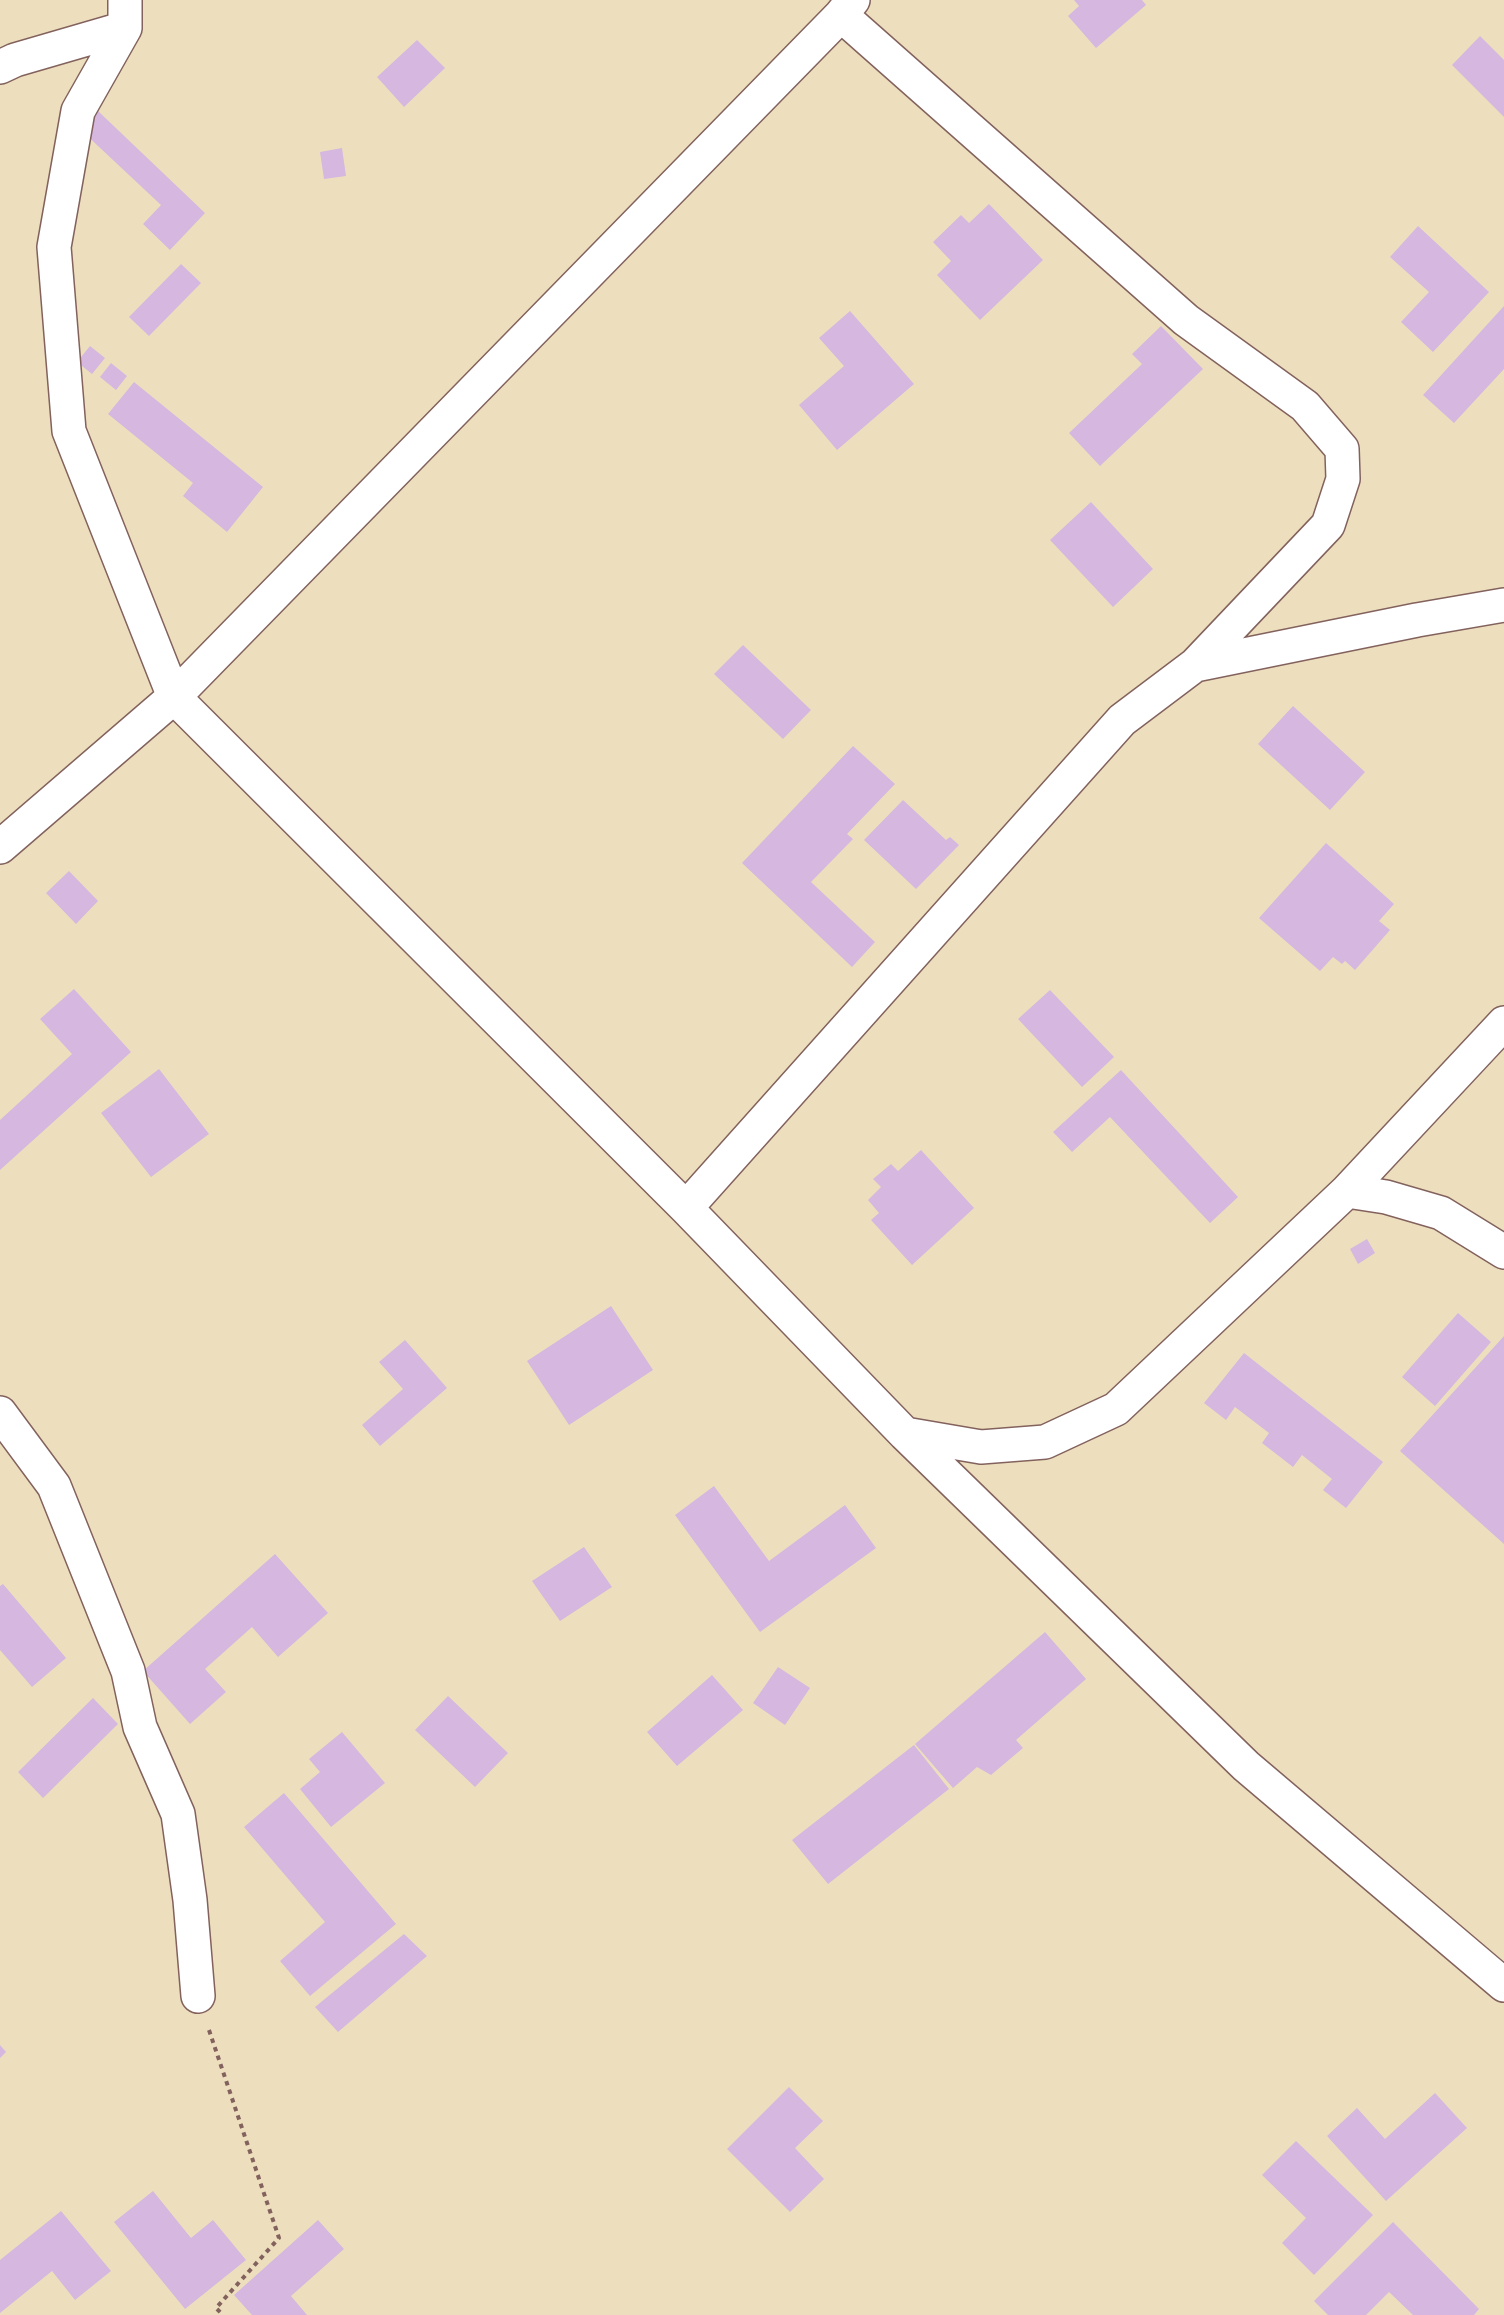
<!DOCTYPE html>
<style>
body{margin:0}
canvas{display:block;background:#eddfbd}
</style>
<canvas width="1504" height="2315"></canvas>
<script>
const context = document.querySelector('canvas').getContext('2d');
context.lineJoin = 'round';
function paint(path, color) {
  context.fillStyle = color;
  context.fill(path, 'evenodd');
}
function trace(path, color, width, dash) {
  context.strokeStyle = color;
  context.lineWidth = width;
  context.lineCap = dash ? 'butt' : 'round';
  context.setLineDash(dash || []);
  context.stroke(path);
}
const building = new Path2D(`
 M1074,0H1142L1146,5L1096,48L1068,16L1079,6Z
 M1480,36L1504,60V117L1452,65Z
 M417,40L445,68L404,107L377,77Z
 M98,111L205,213L170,250L143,224L161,205L81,130Z
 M342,148L346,176L324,179L320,152Z
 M989,204L1043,260L980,320L937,275L951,261L933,242L961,215L969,223Z
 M1418,226L1489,292L1433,352L1401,322L1429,292L1390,257Z
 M181,264L201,283L149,336L129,317Z
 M1504,306V369L1454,423L1423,395Z
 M850,311L914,384L837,450L799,405L844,366L819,338Z
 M1161,326L1203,369L1100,466L1069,433L1142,364L1132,354Z
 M90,346L105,358L92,374L77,362Z
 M111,363L127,376L116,390L100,377Z
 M134,382L263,487L227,532L183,496L193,483L108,414Z
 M1091,502L1153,569L1113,607L1050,540Z
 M743,645L811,710L783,739L714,674Z
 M1293,706L1365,772L1330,810L1258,744Z
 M853,746L895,784L847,834L853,839L811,882L875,942L852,967L742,863Z
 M903,800L946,840L950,837L959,845L916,889L864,840Z
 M1326,843L1394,904L1379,921L1390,930L1355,970L1345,961L1342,964L1333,957L1320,971L1259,918Z
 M69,871L98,901L76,924L46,893Z
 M74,989L131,1052L0,1170V1120L72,1054L40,1019Z
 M1050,990L1114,1057L1082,1087L1018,1019Z
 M159,1069L209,1134L151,1177L101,1113Z
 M1121,1070L1238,1197L1210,1223L1110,1117L1072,1152L1053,1132Z
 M921,1150L974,1208L912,1265L871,1220L879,1213L868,1200L881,1187L873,1179L891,1164L898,1171Z
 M1367,1239L1375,1253L1358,1264L1350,1249Z
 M611,1306L653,1370L569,1425L527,1361Z
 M1458,1313L1491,1342L1435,1406L1402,1377Z
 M1504,1336V1544L1400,1451Z
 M405,1340L447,1388L380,1446L362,1425L403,1389L379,1362Z
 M1244,1353L1383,1462L1346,1508L1323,1490L1332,1479L1302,1455L1293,1467L1262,1443L1269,1433L1235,1407L1226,1420L1204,1403Z
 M714,1486L769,1561L845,1505L876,1548L760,1632L675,1515Z
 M584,1547L612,1587L560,1621L532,1581Z
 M275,1554L328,1613L278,1657L252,1627L205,1669L226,1692L190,1724L143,1671Z
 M3,1584L66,1658L32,1687L0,1650V1586Z
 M1045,1632L1086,1679L1016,1740L1023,1748L991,1775L977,1767L953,1788L915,1744Z
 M778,1667L810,1688L785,1725L753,1703Z
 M712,1675L743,1710L677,1766L647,1732Z
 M448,1696L508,1753L475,1787L415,1730Z
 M93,1698L118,1724L43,1798L18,1772Z
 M342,1732L385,1783L331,1827L300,1789L320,1772L309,1759Z
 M914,1745L949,1789L828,1884L792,1840Z
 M284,1793L396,1924L310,1996L280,1961L325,1922L244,1827Z
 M404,1934L427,1956L338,2032L315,2007Z
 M0,2045L6,2052L0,2058Z
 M789,2087L823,2121L795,2148L824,2179L790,2212L727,2149Z
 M1435,2093L1467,2128L1386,2201L1327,2136L1357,2108L1385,2139Z
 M1296,2141L1373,2215L1314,2275L1282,2243L1306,2218L1262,2175Z
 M153,2191L191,2238L213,2220L246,2260L185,2309L114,2222Z
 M61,2211L111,2271L75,2300L52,2271L0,2313V2260Z
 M318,2220L344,2249L291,2296L307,2315H252L234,2295Z
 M1393,2222L1479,2309L1474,2315H1413L1389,2292L1366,2315H1328L1314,2301Z`);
const path = new Path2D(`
 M209,2030L279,2238L216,2308L223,2315`);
const street = new Path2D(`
 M125,0V28L78,111L54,247L69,431L174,697L686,1208L905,1434L1246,1766L1504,1985
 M0,67L15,60L125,28
 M1195,665L1417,620L1504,605
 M0,847L174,697L841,15L853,0
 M1347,1191L1386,1197L1441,1213L1504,1252
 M686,1208L1122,720L1195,665L1328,525L1343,479L1342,449L1305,406L1186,320L841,15
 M0,1413L54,1486L128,1671L140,1727L178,1814L190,1900L198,1996
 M905,1434L981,1447L1045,1442L1116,1409L1347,1191L1504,1023`);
paint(building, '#d5b7e0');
trace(street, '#83625e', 36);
trace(path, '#83625e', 4, [4.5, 4.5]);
trace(street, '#fff', 33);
</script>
